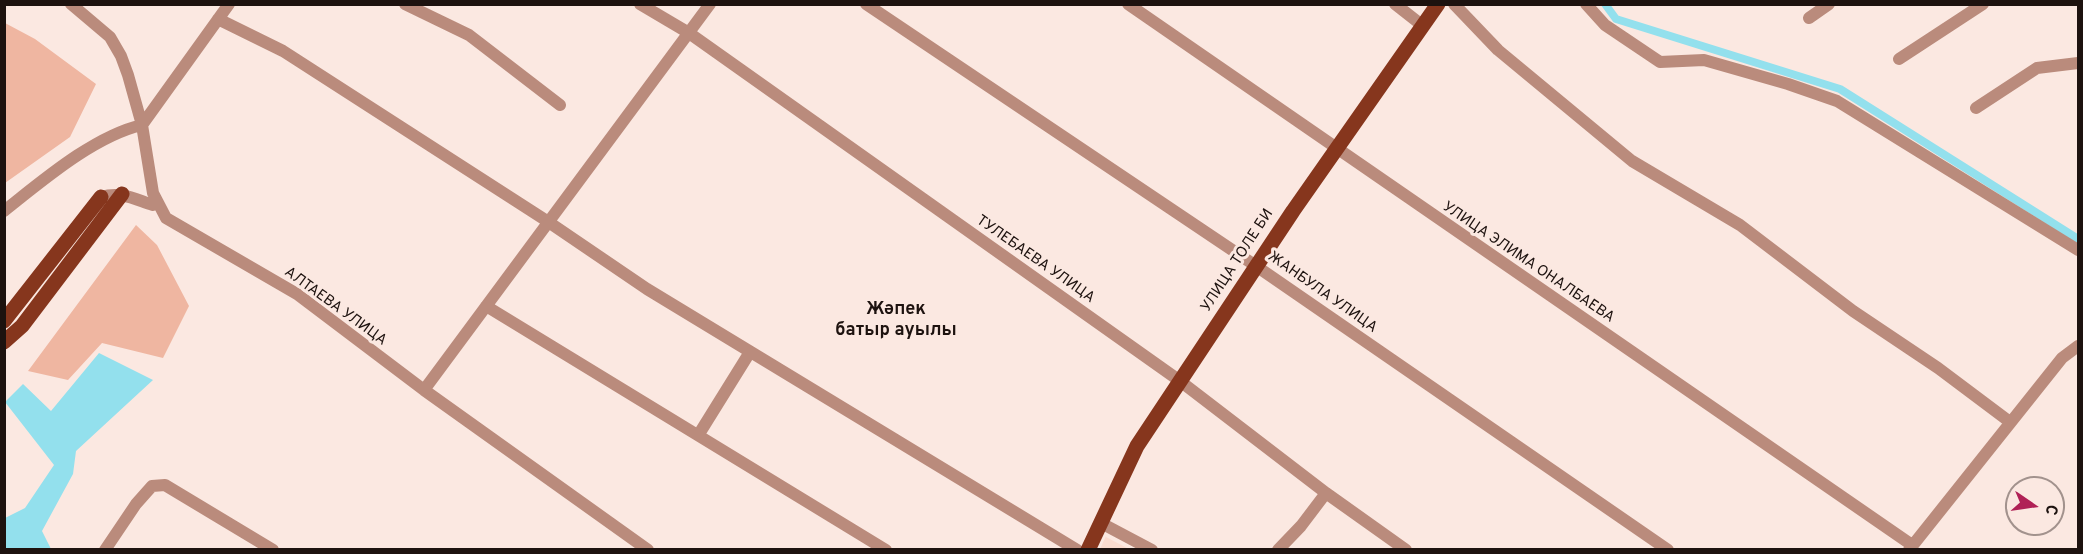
<!DOCTYPE html>
<meta charset="utf-8">
<style>
body{margin:0}
#map{position:relative;width:2083px;height:554px;overflow:hidden;background:#fbe8e1;font-family:Overpass,sans-serif}
canvas{display:block}
.frame{position:absolute;inset:0;border:6px solid #1d120f;pointer-events:none}
.north{position:absolute;left:2005px;top:476px;width:60px;height:60px;box-sizing:border-box;background:#fbe8e1;border:2px solid #a2928d;border-radius:50%;rotate:103deg;font-size:16px;font-weight:700;line-height:24px;text-align:center;color:#1d120f}
.north::after{content:'';display:block;margin:auto;width:21px;height:27px;background:#b02156;clip-path:polygon(50% 0,100% 100%,50% 72%,0 100%)}
</style>
<div id="map">
<canvas width="2083" height="554"></canvas>
<div class="frame"></div>
<div class="north">С</div>
</div>
<script>
const context = document.querySelector('canvas').getContext('2d');
context.lineJoin = 'round';
function paint(path, color) {
  context.fillStyle = color;
  context.fill(path, 'evenodd');
}
function trace(path, color, width, dash) {
  context.strokeStyle = color;
  context.lineWidth = width;
  context.lineCap = dash ? 'butt' : 'round';
  context.setLineDash(dash || []);
  context.stroke(path);
}
function drawText(font, color, halo, rows, align = 'center') {
  context.font = font + ' Overpass,sans-serif';
  context.lineWidth = 6;
  context.setLineDash([]);
  context.textBaseline = 'middle';
  context.strokeStyle = halo;
  context.fillStyle = color;
  for (const [text, x, y, turn = 0] of rows) {
    context.save();
    context.translate(x, y);
    context.rotate((+turn || 0) * Math.PI / 180);
    context.textAlign = isNaN(turn) ? turn : align;
    if (halo) context.strokeText(text, 0, 0);
    context.fillText(text, 0, 0);
    context.restore();
  }
}
const built = new Path2D(`
 M1106,536V537L1129,549H1100Z`);
const green = new Path2D(`
 M5,23L35,39L96,84L70,137L5,183Z
 M136,225L157,245L189,306L163,358L102,343L68,380L28,371Z`);
const water = new Path2D(`
 M99,353L153,380L76,451L73,474L42,531L51,549H5V518L25,508L54,465L5,402L23,384L51,411Z`);
const canal = new Path2D(`
 M1605,4L1616,19L1840,89L2078,239`);
const minor = new Path2D(`
 M71,4L110,37L121,56L128,75L142,125L153,193L166,218L297,294L424,390L648,550
 M405,4L469,35L560,105
 M640,4L689,33L1180,381L1326,493L1406,550
 M866,4L1256,266L1668,550
 M1128,4L1912,545
 M1395,4L1423,26
 M1454,4L1498,50L1632,161L1740,225L1853,311L1938,368L2010,422
 M1586,4L1605,25L1660,62L1704,60L1788,84L1837,101L2078,250
 M1809,18L1829,4
 M218,19L283,51L547,221L647,289L1077,550
 M1899,59L1983,4
 M1976,108L2037,68L2078,63
 M101,197C121,191 134,199 153,205L158,203
 M4,211C42,181 94,136 142,125L229,4
 M486,306L886,550
 M424,390L710,4
 M699,434L750,352
 M1101,523L1152,550
 M105,550L136,504L152,486L165,485L273,550
 M1278,550L1301,526L1326,493
 M1909,550L2062,358L2078,346`);
const major = new Path2D(`
 M4,321L101,197
 M4,342L22,326L122,194
 M1088,550L1137,446L1293,211L1438,4`);
const streetNames = [
 ["ТУЛЕБАЕВА УЛИЦА",1035,260,35],
 ["УЛИЦА ТОЛЕ БИ",1238,261,-57],
 ["УЛИЦА ЭЛИМА ОНАЛБАЕВА",1528,263,34],
 ["ЖАНБУЛА УЛИЦА",1322,293,35],
 ["АЛТАЕВА УЛИЦА",335,307,36]
];
const quarterNames = [
 ["Жәпек",896,310],
 ["батыр ауылы",896,331]
];
paint(built, '#fadbcf');
paint(green, '#efb6a1');
paint(water, '#93e0ed');
trace(canal, '#93e0ed', 8);
trace(minor, '#ba8b7c', 12);
trace(major, '#86361d', 15);
drawText('15px', '#1d120f', '#fbe8e1', streetNames);
drawText('bold 18px', '#1d120f', '#fbe8e1', quarterNames);
</script>
